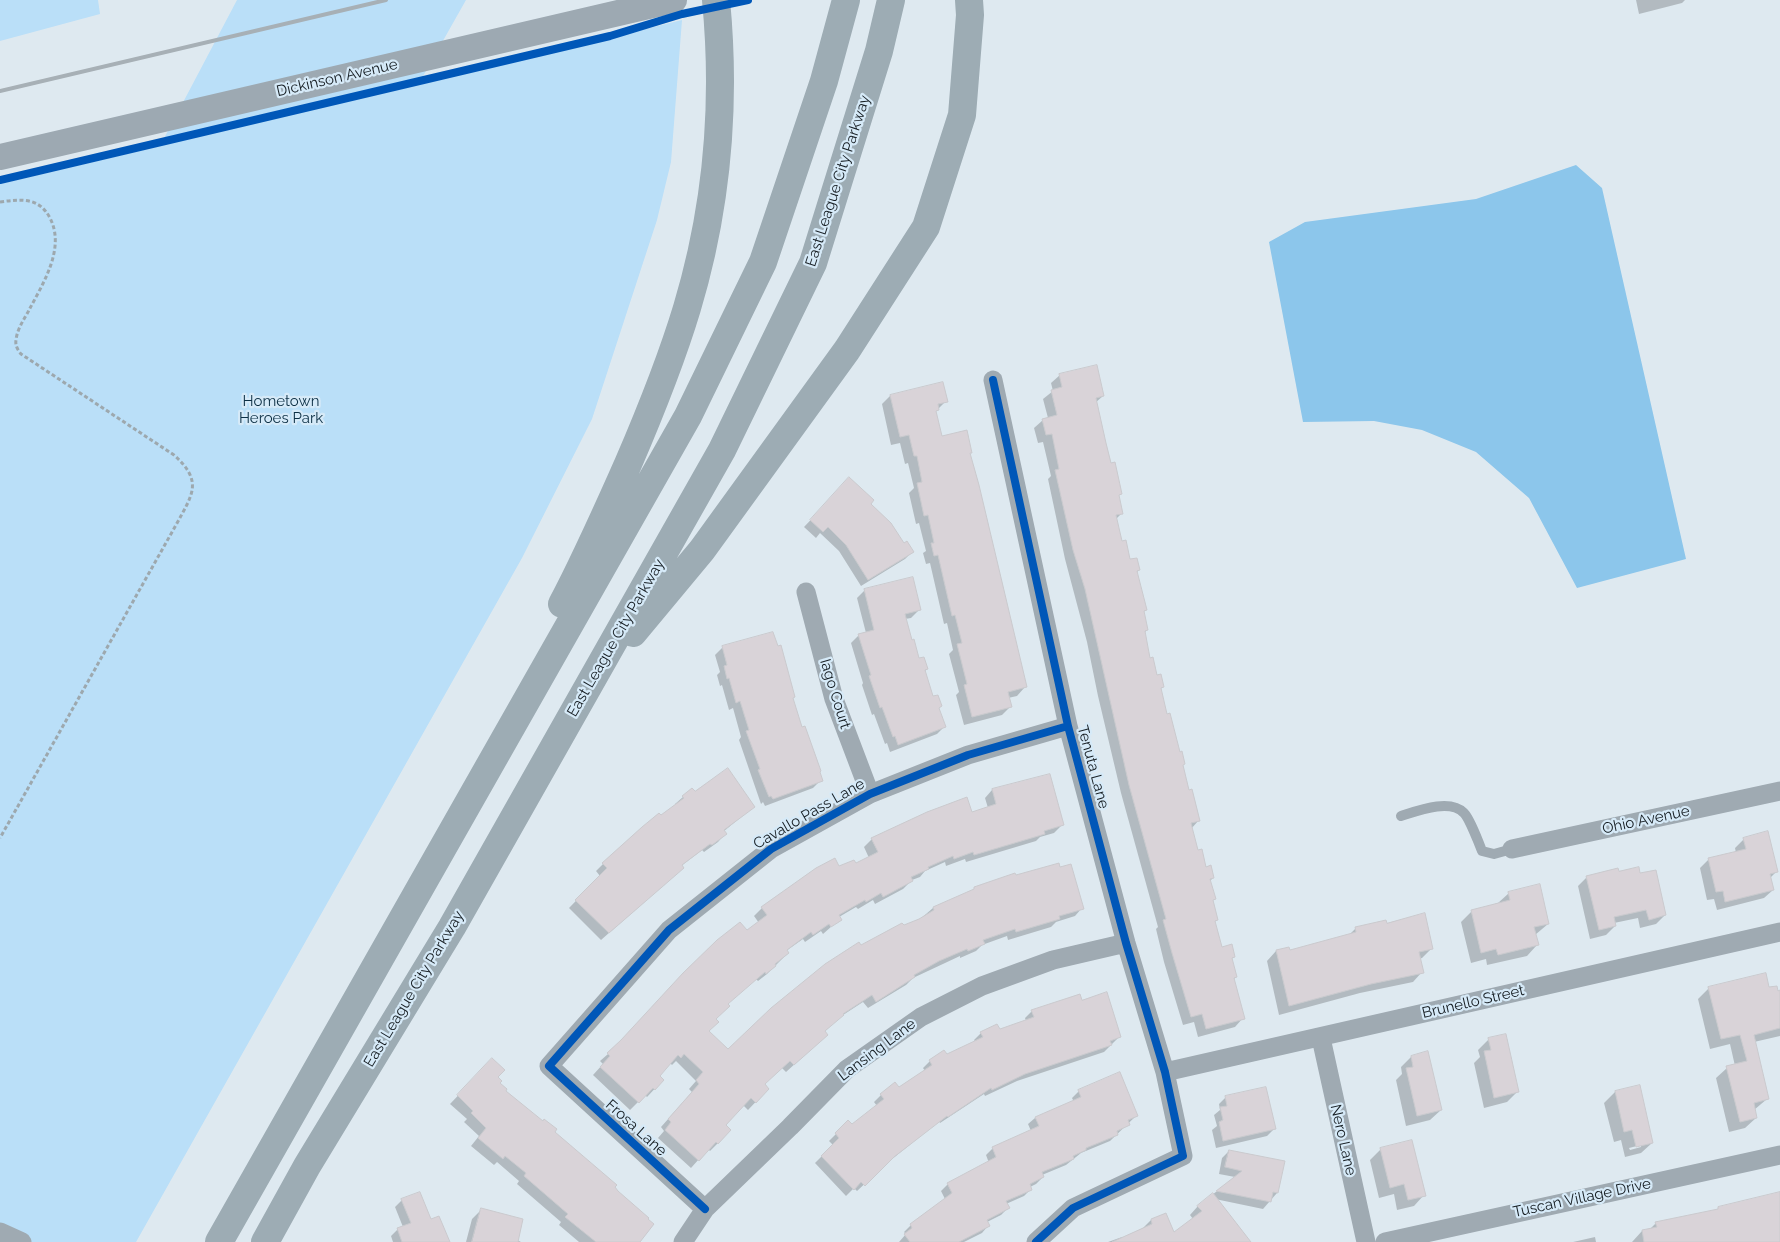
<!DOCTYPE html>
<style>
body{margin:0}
canvas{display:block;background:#dee9f0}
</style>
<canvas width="1780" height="1242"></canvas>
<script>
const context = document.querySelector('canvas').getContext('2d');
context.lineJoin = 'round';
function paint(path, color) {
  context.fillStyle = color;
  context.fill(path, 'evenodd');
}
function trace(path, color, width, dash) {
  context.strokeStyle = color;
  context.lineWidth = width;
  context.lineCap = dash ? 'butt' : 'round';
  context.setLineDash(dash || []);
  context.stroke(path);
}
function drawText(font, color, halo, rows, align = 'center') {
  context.font = font + ' Raleway,sans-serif';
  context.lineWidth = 4.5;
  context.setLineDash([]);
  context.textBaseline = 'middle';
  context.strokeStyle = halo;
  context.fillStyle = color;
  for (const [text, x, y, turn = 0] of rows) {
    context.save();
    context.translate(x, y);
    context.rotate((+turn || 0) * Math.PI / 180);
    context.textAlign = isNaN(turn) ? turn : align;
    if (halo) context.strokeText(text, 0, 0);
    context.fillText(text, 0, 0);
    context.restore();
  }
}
const green = new Path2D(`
 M0,0H98L100,14L0,41Z
 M237,0H466L418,85L682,20L671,162L657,220L592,419L522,558L136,1242H0V184L160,146Z`);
const water = new Path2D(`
 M1576,165L1602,188L1686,559L1577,588L1529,498L1476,452L1422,430L1374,421L1303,422L1269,242L1305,222L1476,199Z`);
const shadow = new Path2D(`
 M1636,0H1685L1682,3L1639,14Z
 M1060,375L1103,396L1095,403L1105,444L1120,494L1118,496L1122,513L1116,519L1121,543L1129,561L1139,570L1136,573L1146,610L1143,612L1147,630L1144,633L1149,659L1163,687L1160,689L1166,716L1182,765L1188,792L1199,820L1191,829L1197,852L1213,878L1210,881L1212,901L1217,920L1214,922L1221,948L1234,957L1231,959L1236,977L1233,980L1243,1018L1235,1027L1198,1037L1194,1022L1183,1025L1164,962L1156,929L1158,927L1121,793L1098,696L1087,642L1065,559L1048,479L1051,476L1043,442L1038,443L1034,428L1043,420L1048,418L1043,399L1053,391L1051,383Z
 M890,396L946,401L935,412L941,437L969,454L1025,687L1017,696L1008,698L1010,707L1002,715L964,725L956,695L959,692L949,654L953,650L947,623L944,624L930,563L926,564L923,553L926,551L919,523L916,524L909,493L914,488L908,463L905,464L900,443L891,445L882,404Z
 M843,486L869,504L903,545L912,552L905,559L861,586L839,551L820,533L816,538L804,527Z
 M865,590L919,610L911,618L905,619L911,641L919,660L927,669L924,672L933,698L941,706L938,709L945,726L937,734L890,752L887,743L885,744L874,714L872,715L862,685L863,683L851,643L859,635L866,633L857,598Z
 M723,647L802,728L821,780L813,788L765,806L763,802L761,804L739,740L741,737L733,708L729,710L722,685L720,686L717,675L720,672L715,655Z
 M992,790L1062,825L1054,833L1040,837L1036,841L966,862L965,859L946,866L945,862L925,871L920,877L912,880L903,889L875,904L873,900L858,909L856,907L839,917L840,919L823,934L821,931L805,942L803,939L786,951L788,953L767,974L758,981L756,979L727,1004L707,1031L728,1051L861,947L919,920L933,908L972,891L975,888L1082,908L1075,916L1056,922L1051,927L1008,940L1007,936L982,945L976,951L960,958V956L913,978L906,985L868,1008L863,1002L840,1017L824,1032L827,1035L786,1072L781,1067L763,1084L768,1089L748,1110L743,1105L724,1125L718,1143L710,1151L708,1149L691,1168L658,1138L664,1131L661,1127L692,1092L689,1089L696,1081L676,1061L672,1065L670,1063L658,1076L663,1080L647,1097L645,1095L630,1110L593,1075L603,1064L600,1061L608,1054L747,932L759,923L754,916L762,908L839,867L855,865L869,858L864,847L872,839L988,808L985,798Z
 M694,793L753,807L723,832L725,834L718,842L704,852L702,850L681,866L675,875L601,940L569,908L600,876L596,871L603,864L676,805L675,804L683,797Z
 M1744,839L1776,872L1770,878L1773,890L1764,898L1717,910L1714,899L1707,900L1700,868L1709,859L1736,853L1735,848Z
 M1618,873L1640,875L1665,915L1656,924L1640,928L1638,918L1614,923L1615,926L1606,935L1590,939L1578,886L1587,877Z
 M1509,893L1548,924L1535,935L1537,945L1527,956L1487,965L1486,959L1471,963L1461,922L1472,911L1498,903Z
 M1386,924L1432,948L1422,958L1419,959L1422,972L1413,982L1360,993L1279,1015L1267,961L1276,951L1288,948L1289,951L1349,935L1356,928Z
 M1709,988L1768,989L1777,992L1780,991V1036L1754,1042L1767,1099L1754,1110L1756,1118L1745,1128L1729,1132L1716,1078L1727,1068L1735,1066L1730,1044L1710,1049L1698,999Z
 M1081,1001L1119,1037L1104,1052L1017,1081L985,1096L984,1094L940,1123L939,1121L886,1164L857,1191L854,1188L846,1196L815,1163L833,1145L829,1141L848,1122L852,1126L877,1106L874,1102L881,1095L899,1088L925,1071L923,1068L930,1061L947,1056L975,1042L974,1040L981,1033L999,1031L1026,1021L1025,1018L1032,1011Z
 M1489,1039L1517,1092L1507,1102L1484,1108L1474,1063L1480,1057L1478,1050Z
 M1411,1057L1441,1110L1430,1120L1406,1126L1396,1080L1402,1074L1401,1067Z
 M492,1060L496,1077L504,1091L553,1132L613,1187L638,1242H579L559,1225L561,1222L517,1184L519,1181L497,1162L494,1165L471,1146L479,1136L464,1122L467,1119L450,1104Z
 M1639,1087L1652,1143L1641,1153L1625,1157L1621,1140L1614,1142L1604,1103L1615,1092ZM1641,1145V1147L1630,1150L1629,1148Z
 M1079,1091L1136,1116L1110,1141L1081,1153L1066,1165L1042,1175L1043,1177L1036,1184L1030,1187L1031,1189L1024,1196L1006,1204L1008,1208L1001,1215L987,1222L988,1226L982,1233L964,1242H899L906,1234L904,1232L911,1225L945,1199L941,1191L948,1184L989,1163L986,1155L993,1148L1031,1131L1028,1124L1035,1118L1074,1102L1072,1098Z
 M1226,1097L1274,1129L1267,1136L1216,1148L1212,1130L1217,1126L1214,1115L1220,1110L1219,1104Z
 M1381,1149L1424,1195L1414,1206L1397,1210L1394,1194L1379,1198L1370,1160Z
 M1229,1151L1283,1162L1277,1193L1263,1209L1215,1199L1245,1242H1108L1122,1237L1123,1238L1143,1228L1151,1220L1173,1234L1193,1219L1190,1215L1198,1206L1235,1177L1219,1174L1222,1158Z
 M1780,1193V1242H1632L1642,1231L1649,1230L1656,1223L1717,1211Z
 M402,1200L430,1221L448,1242H393L391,1236L398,1229L403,1227L395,1207Z
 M481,1210L517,1240L521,1242H466L472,1219Z
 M1595,1237L1596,1242H1573Z`);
const building = new Path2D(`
 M1097,365L1104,396L1096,398L1106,443L1111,463L1115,462L1122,494L1119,495L1123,514L1116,515L1122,541L1126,540L1130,559L1137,558L1140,570L1137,571L1147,610L1144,611L1148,630L1145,631L1150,658L1153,657L1157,675L1161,674L1164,687L1161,688L1167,714L1170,713L1180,752L1182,751L1185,764L1183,765L1189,790L1192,789L1200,821L1191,823L1198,850L1202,849L1206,867L1211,865L1214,878L1210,879L1216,899L1213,900L1218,920L1215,921L1222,947L1232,944L1235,957L1232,958L1237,977L1234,978L1245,1019L1206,1029L1202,1014L1191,1017L1172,953L1163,920L1166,919L1129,785L1085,589L1073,550L1055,470L1059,469L1052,434L1046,435L1042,419L1057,415L1051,390L1062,387L1059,374Z
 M943,382L948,402L938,404L939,410L936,411L942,436L967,430L972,453H970L979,485L1027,687L1008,692L1012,707L972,717L964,685L967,684L957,644L962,643L955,615L952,616L938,555L934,556L931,543H934L928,515L924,516L917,483L922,482L917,456H914L909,435L900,437L890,395Z
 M849,477L874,500L871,504L891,523L904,543L907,541L914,552L868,580L846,545L828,527L823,532L810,520Z
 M913,577L921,610L905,614L912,640L914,639L919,658L924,657L928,669L925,670L933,696L938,695L942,706L939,708L946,727L898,745L895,736L893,737L882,707L880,708L869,676L871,675L858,634L874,630L864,589Z
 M773,632L778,646L781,645L795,697L793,698L802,727L805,726L821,771L820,772L823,781L773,799L771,796L769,797L758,770L760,769L746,731L749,730L740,701L736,703L729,678L727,679L724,666L727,665L722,646Z
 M728,768L755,807L724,830L727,834L712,845L710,844L682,865L684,868L609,933L575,900L607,868L602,863L642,827L659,813L661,815L684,798L682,796L692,788L695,791Z
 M1050,774L1064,825L1044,831L1045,834L974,855L973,852L954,859L953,856L928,867L929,869L911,877L913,881L883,897L881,893L866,902L865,900L839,915L842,920L831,927L829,924L813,935L811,932L787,950L789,953L775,964L776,966L766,974L765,972L728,1004L730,1006L716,1019L719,1022L709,1031L728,1049L771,1008L825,964L859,942L861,945L902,923L904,925L919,919L934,910L933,907L974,889V887L1015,873L1016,875L1059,863L1060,867L1071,864L1084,909L1059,916L1060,919L1016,932L1015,929L983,940L985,944L968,951L967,949L939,961L914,975L915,977L876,1002L872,995L843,1014L844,1015L825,1031L828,1035L794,1065L790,1061L765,1084L769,1089L756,1103L751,1098L726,1125L731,1130L718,1144L716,1142L699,1161L665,1130L671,1122L668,1119L699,1084L696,1080L703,1072L684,1054L681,1058L678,1055L660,1076L664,1080L655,1090L653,1088L639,1103L600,1067L610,1056L607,1053L621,1040L683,973L717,940L740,922L747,930L767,915L761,907L816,868L835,858L839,866L854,860L856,863L878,852L871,838L927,812L967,797L972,812L996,804L992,789Z
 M1768,831L1778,872L1770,874L1774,890L1725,902L1723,891L1716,892L1708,858L1746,849L1743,838Z
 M1639,867L1640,873L1656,870L1666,915L1649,920L1646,910L1614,917L1616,926L1599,930L1586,876L1618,868L1619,871Z
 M1540,884L1549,924L1534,927L1539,945L1498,955L1496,949L1481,953L1471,910L1510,900L1508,892Z
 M1425,913L1433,949L1419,952L1424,973L1371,984L1289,1006L1276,950L1289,947L1290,950L1356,932L1355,927L1386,920L1387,923Z
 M1766,973L1769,987L1777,986L1778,991L1780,990V1028L1754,1035L1769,1099L1754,1103L1757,1118L1740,1122L1726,1066L1747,1061L1740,1035L1721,1039L1708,987Z
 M1107,992L1121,1037L1110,1041L1112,1045L1025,1074L992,1090L991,1088L948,1117L947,1116L894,1157L865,1186L861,1182L854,1190L821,1156L839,1138L835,1133L848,1120L852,1124L884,1099L880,1094L895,1082L899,1087L932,1065L929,1060L944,1050L947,1054L983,1037L980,1032L997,1024L1000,1029L1034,1017L1031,1010L1080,994L1082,1000Z
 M1506,1034L1519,1092L1494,1098L1484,1051L1491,1050L1488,1038Z
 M1428,1051L1442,1110L1417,1116L1406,1068L1413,1067L1411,1056Z
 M492,1058L505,1070L498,1077L502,1081L500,1083L507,1089L506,1091L543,1121L544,1119L557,1129L555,1132L617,1185L615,1187L618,1191L649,1218L648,1219L654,1224L640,1242H596L565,1217L568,1214L524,1176L526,1173L505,1156L503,1159L478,1138L486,1128L471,1113L473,1111L457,1095Z
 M1120,1072L1138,1116L1128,1120L1130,1125L1117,1131L1118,1135L1086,1148V1150L1073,1156L1074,1159L1042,1172L1044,1177L1030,1184L1032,1190L1006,1201L1010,1208L987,1220L990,1226L959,1242H910L904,1234L912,1228L910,1224L952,1193L947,1183L996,1157L992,1147L1039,1126L1035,1117L1081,1097L1078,1090Z
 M1640,1085L1653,1143L1636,1147L1632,1130L1624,1132L1615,1091Z
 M1266,1087L1276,1129L1223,1141L1219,1122L1223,1120L1220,1107L1227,1106L1225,1096Z
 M1412,1140L1426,1196L1408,1200L1404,1184L1390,1188L1380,1148Z
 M1229,1150L1285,1161L1278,1193L1273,1192L1271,1202L1216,1191L1242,1171L1225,1167Z
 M420,1192L431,1219L439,1216L450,1242H402L397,1228L411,1223L401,1199Z
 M1780,1192V1242H1644L1642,1230L1657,1227L1655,1222L1718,1209V1207Z
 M1213,1193L1251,1242H1112L1152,1224L1151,1219L1166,1213L1174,1232L1202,1211L1197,1206Z
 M481,1208L523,1219L518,1242H472Z`);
const path = new Path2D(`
 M0,202C21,199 39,197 50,218C66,249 42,285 28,312C23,321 17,330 16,340C15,346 18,350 21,354L174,455C204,482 192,495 176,525L0,838`);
const lane = new Path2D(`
 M1401,816C1417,811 1450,798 1464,813C1469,818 1479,843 1482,851L1494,854L1512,849`);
const street = new Path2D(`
 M993,380L1068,726L1126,943L1165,1072L1183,1156L1073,1208L1036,1242
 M806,592L834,699L870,794
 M1512,849L1780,791
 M1321,1038L1366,1242
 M1165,1072C1371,1027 1575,977 1780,932
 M705,1209L549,1066L669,930L771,849L870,794L968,755L1068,726
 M0,1232L22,1242
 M683,1242L705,1209L790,1127L847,1069L921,1017L982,986L1053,960L1126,943
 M1385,1242L1780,1155`);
const secondary = new Path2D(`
 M0,157L674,0`);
const primary = new Path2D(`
 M562,604C586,559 607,511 628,464C650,413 671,361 687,308C717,208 726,103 716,0
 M633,633L702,550L847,350L926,227L962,115L970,15L969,0
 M219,1242L688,416L763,262L824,81L846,0
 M265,1242L307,1166L452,927L722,450L813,263L879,51L891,0`);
const rail = new Path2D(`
 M0,91L386,0`);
const cycleway = new Path2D(`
 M0,180L610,36L682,14L748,0
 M993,380L1068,726L1126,943L1165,1072L1183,1156L1073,1208L1036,1242
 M705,1209L549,1066L669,930L771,849L870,794L968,755L1068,726`);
const streetNames = [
 ["Dickinson Avenue",337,78,-13],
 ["East League City Parkway",838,181,-72],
 ["East League City Parkway",616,638,-60],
 ["Iago Court",835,694,73],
 ["Tenuta Lane",1093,767,75],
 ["Cavallo Pass Lane",809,814,-30],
 ["Ohio Avenue",1646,820,-12],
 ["East League City Parkway",414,989,-59],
 ["Brunello Street",1473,1002,-13],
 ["Lansing Lane",877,1050,-37],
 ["Frosa Lane",636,1128,42],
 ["Nero Lane",1343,1140,77],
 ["Tuscan Village Drive",1582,1198,-12]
];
const parkNames = [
 ["Hometown",281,401],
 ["Heroes Park",281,418]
];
paint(green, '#badff8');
paint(water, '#8cc6eb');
paint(shadow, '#0003');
paint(building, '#d9d3d8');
trace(building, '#cacace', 1);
trace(path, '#9da8ae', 3, [4, 2.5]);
trace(lane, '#9faab2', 10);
trace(street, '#9faab2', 19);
trace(secondary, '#9da9b2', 26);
trace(primary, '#9dacb4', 28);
trace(rail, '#a7b0b6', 4);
trace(cycleway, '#0057b8', 8);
drawText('15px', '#151c21', '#d6eaf8', streetNames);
drawText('15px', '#0d3045', '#d6eaf8', parkNames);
</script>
